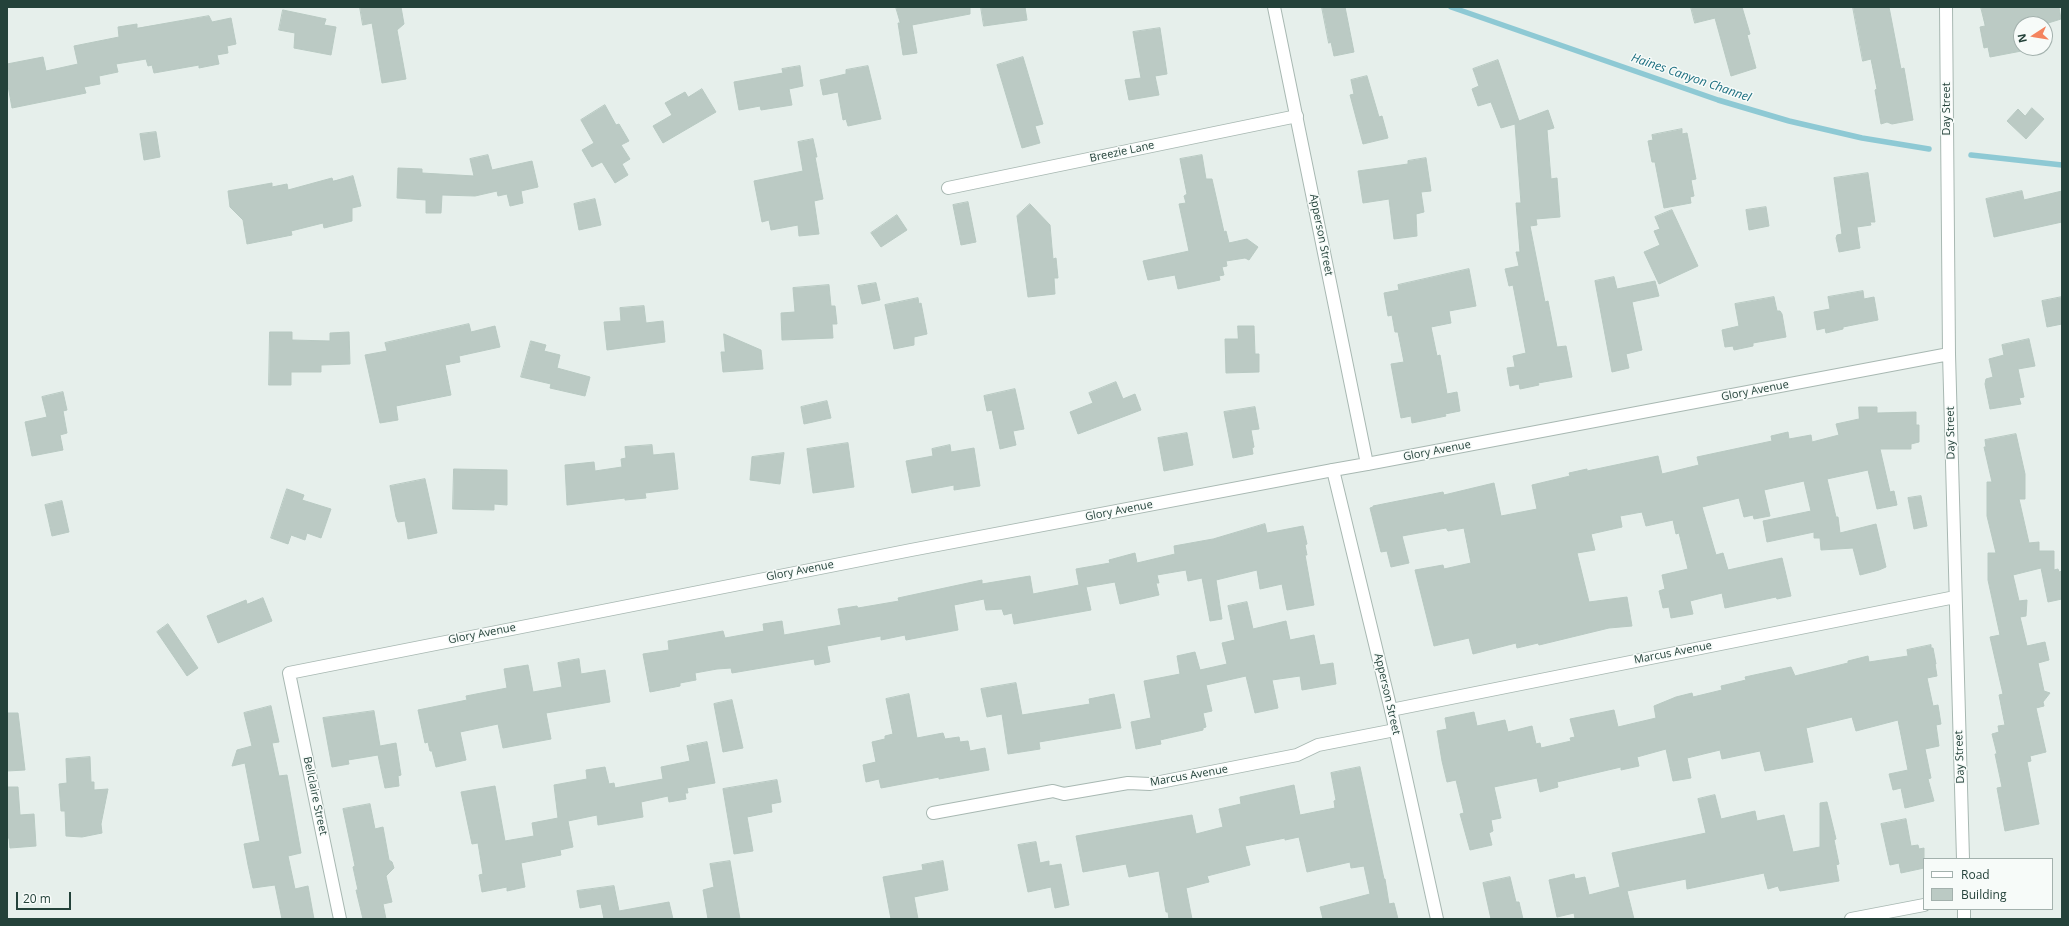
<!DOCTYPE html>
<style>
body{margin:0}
#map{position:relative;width:2069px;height:926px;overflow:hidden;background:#e6efeb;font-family:"Open Sans",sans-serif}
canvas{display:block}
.frame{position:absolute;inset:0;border:8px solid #24423a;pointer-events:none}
.legend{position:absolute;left:1923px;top:858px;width:130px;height:52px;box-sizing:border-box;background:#f7fbf9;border:1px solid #a3b1ad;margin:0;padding:5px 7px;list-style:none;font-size:12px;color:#24423a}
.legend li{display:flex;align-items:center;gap:8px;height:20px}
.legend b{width:20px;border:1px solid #a3b1ad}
.north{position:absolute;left:2013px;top:16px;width:40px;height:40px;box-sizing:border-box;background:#f7fbf9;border:1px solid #a3b1ad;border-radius:50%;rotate:258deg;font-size:11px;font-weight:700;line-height:16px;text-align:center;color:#24423a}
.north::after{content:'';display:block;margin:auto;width:14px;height:18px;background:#f4845f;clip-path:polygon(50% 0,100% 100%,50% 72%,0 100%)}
.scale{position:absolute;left:16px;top:892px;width:55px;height:18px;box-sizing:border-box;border:2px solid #24423a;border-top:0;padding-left:5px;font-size:12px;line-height:14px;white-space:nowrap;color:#24423a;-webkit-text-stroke:3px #f7fbf9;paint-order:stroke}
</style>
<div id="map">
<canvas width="2069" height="926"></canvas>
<div class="frame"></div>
<ul class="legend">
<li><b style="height:5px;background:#fff"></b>Road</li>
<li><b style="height:11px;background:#bbcac4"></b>Building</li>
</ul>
<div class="north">N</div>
<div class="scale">20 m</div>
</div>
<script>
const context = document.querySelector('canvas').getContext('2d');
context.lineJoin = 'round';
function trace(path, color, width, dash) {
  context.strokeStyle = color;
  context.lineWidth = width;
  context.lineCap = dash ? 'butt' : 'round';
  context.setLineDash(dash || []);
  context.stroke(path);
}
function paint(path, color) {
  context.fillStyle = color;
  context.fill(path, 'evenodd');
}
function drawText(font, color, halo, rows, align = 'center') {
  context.font = font + ' "Open Sans",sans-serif';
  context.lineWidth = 3;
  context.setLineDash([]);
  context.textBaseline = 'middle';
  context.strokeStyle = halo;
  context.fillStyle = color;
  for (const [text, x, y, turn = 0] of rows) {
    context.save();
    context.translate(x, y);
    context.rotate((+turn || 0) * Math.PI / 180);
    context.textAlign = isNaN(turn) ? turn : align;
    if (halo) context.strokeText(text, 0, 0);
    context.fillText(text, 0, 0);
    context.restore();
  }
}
const stream = new Path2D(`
 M1451,7L1718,100L1789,121L1862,138L1929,149
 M1971,155L2062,165`);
const building = new Path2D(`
 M360,7H401L404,24L397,30L406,79L382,83L372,23L363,25Z
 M896,7H970V14L912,25L917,53L903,55L898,23H900Z
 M981,7H1025L1027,20L984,26Z
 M1322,7H1345L1354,52L1334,56L1331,42L1329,43Z
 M1691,7H1742L1750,34L1747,35L1756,68L1731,76L1715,18L1695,23Z
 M1853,7H1889L1901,69L1904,68L1913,120L1892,124L1887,122L1881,124L1875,90L1877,89L1871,59L1863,61Z
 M1981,7H2059L2061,19L2045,24H2021V48H2045V30L2048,46H2046L2047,50L2033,53L2032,49L1990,57L1988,47L1984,48L1980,27L1985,26Z
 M283,10L326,19L324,25L336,27L331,55L294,48L295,33L279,30Z
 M209,16L212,22L231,18L236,44L227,46L228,53L217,55L219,64L199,68V65L154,73L152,65L148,66L146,59L116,64L118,72L99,76L100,84L84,87L86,93L12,108L7,80V64L43,57L46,71L78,64L74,46L119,37L118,27L137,24V28Z
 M1160,28L1167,74L1155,76L1159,95L1129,100L1125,80L1141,78L1133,32Z
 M1023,57L1043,124L1035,126L1040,143L1022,148L997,65Z
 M1498,60L1519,121L1548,110L1554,128L1547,130L1551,179L1557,178L1560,217L1536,219L1537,225L1530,226L1545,302L1548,301L1557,347L1566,346L1572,377L1538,383L1539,385L1520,389L1519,384L1510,386L1507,368L1515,367L1513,356L1526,353L1513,285L1509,286L1505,269L1519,266L1516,252H1520L1516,203H1521L1515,124L1501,128L1491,102L1478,106L1472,89L1479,86L1473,69Z
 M800,66L803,86L789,89L792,105L761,110L760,106L739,110L734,82L783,73L782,69Z
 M868,66L881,119L848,126L846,119L843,120L838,92L823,95L820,80L846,74V70Z
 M1367,76L1379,117L1382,116L1388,138L1363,144L1350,95L1354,94L1351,80Z
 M702,89L716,112L663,143L653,126L672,115L665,103L685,92L688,97Z
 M605,105L616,125L619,124L629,141L621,145L630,159L622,164L628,175L615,183L602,162L592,167L582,150L594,143L581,120Z
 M2032,108L2044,119L2026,139L2007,121L2018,109L2025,116Z
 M1682,129V134L1687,133L1696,179L1691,180L1694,196L1690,197L1691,203L1664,208L1655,162H1652L1648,141L1653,140L1652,135Z
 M156,132L160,157L144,160L140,134Z
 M813,139L817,157H815L823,199L814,201L819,234L799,236L798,225L771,230L769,220L762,222L754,181L803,171L798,142Z
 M488,155L492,170L532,161L538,187L521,191L523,203L510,206L507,194L498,196L497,191L475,196L442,195L441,213H426V200L397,198L398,168L422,169V173L474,176L470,159Z
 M1202,155L1206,179H1212L1224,232L1226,231L1229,243L1247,239L1258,247L1249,260L1245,258L1226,261L1227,266L1222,267L1224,275L1219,276L1220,280L1178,289L1175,275L1148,280L1143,261L1189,251L1179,204L1186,203L1184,196L1187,194L1180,159Z
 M1426,158L1431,191L1421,192L1424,212L1416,214L1417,236L1394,239L1389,199L1363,203L1358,171L1408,164V161Z
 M1868,173L1875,222H1870L1871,225L1857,227L1860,248L1839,252L1836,238L1837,235L1842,234L1834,178Z
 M353,176L361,206L352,208V221L324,228L323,223L291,231L292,235L247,244L243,220L230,207L228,191L272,183V187L287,184L288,190L332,178L333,181Z
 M2022,191L2024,200L2062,191V222L1994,237L1986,199Z
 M595,199L601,225L579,230L574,204Z
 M968,202L976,242L961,245L953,205Z
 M1030,204L1050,225L1053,259L1056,258L1058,278H1054L1055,294L1028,297L1017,216Z
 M1766,207L1769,226L1749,230L1746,210Z
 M1672,210L1698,266L1659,284L1644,252L1660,245L1654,231L1660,229L1655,217Z
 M897,215L907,230L881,247L871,233Z
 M1469,269L1476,306L1449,311L1451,323L1431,327L1437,356L1440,355L1447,394L1457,392L1460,411L1445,414L1446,416L1412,423L1411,416L1401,418L1391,364L1404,362L1398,332H1395L1392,315L1388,316L1384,293L1399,290L1398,285Z
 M1614,277L1617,289L1655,281L1659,296L1632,302L1642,350L1626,354L1629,368L1612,372L1595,281Z
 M876,283L880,300L862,304L858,286Z
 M829,285L831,306H835L837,324H832L833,338L782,340L781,313L795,312L793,288Z
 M1863,291L1864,299L1874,297L1878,320L1843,327V329L1826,333L1825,328L1817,330L1814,312L1830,309L1828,297Z
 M1774,297L1777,311H1780L1782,314L1786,337L1753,343V346L1734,350L1733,346L1725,347L1722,330L1739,326L1735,304Z
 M2062,297V324L2047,327L2042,301Z
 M918,298L919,304L921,303L927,334L914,337V345L894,349L885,305Z
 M644,306L646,323L663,321L665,342L607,350L604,322L621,321L620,308Z
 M469,324L471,332L495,326L500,347L459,356L460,362L445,365L451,395L396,406L398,420L380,423L365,355L387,351L385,343Z
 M1238,326H1254L1255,354H1259V372L1226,373L1225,339H1238Z
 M270,332H292V340L330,341V333L349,332L350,364L321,365V372H291V385H269Z
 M724,334L761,350L763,369L723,372L721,352H725Z
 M2029,339L2035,366L2018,369L2024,397L2019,398L2021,404L1990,409L1985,384L1986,379L1993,377L1989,359L2004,355L2002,345Z
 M531,341L546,345L544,351L560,355L557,368L590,377L585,396L550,388L551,384L521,377Z
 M1116,382L1123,399L1135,394L1141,410L1078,434L1070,412L1093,403L1089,393Z
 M1015,389L1024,429L1013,431L1016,445L1000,449L992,410L987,411L984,396Z
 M63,392L67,410L63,411L67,433L60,435L63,450L32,456L25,422L47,417L42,397Z
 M827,401L831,418L804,424L801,407Z
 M1255,407L1259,429L1251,430L1254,447L1252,448L1253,454L1233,458L1224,412Z
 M1859,407H1877V413L1916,412V425H1919V442L1911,444V449H1880L1890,492L1894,491L1897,505L1877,509L1868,470L1827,479L1836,517H1838L1840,533L1876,524L1886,567L1879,570L1860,575L1853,548L1821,550L1820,538H1814V532L1767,542L1763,521L1811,511L1804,481L1764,490L1770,516L1754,519L1753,515L1744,517L1739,498L1702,507L1716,555L1723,553L1728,570L1782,558L1791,596L1777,599L1776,597L1725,608L1722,593L1690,601L1693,614L1671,618L1669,607L1663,608L1659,591L1665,589L1662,575L1688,569L1679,533L1676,534L1673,520L1646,526L1642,512L1620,516L1622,527L1591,534L1595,550L1577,553L1589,602L1627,597L1632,626L1609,628L1539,645L1538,643L1517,648L1516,643L1473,654L1469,638L1434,646L1415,570L1443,565L1444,569L1471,563L1464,528L1448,531L1446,528L1402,536L1409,563L1391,567L1387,551L1381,552L1370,508L1373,507V506L1443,492L1444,495L1494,483L1501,516L1537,509L1532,485L1570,476L1569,473L1587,469V471L1658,456L1662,474L1699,465L1697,457L1772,441L1771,436L1788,432L1789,439L1811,435L1812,442L1839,435L1836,424L1859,419Z
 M1187,433L1193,465L1164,471L1158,438Z
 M2016,434L2025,474V499H2019L2029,543L2039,542V551H2054V570L2058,569L2059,572L2062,571V599L2048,602L2041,568L2013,575L2019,601L2027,600L2026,616L2020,617L2027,646L2045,642L2049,660L2038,663L2044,691L2050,693L2043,702L2044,706L2036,708L2046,752L2030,756L2031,761L2027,762L2039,824L2005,831L1997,788L2002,787L1995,754H1997L1992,734L1999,732L1998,726L2005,725L1999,695L2003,694L1990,637L2000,635L1988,580V553H1996L1987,516V482H1992L1984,447H1986L1985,440Z
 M848,443L854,487L813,493L807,449Z
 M652,445L653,455L674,453L678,489L645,493L646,498L625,500V498L567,505L565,465L594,462L595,471L622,467L621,459L626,458L625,447Z
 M950,445L951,452L974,448L980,486L954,490V485L912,493L906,461L933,456L932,449Z
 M784,453L780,484L750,480L752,457Z
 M454,469L507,470V505L494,504V510L453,509Z
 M425,479L437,533L408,539L405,521L398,522L396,517L390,486Z
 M287,489L304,495L302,500L331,509L321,538L307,533L305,540L291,535L288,544L271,538Z
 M1921,496L1927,526L1914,529L1908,498Z
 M62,501L69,532L52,536L45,505Z
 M1265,524L1267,533L1303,526L1307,544L1305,545L1307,555H1305L1314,605L1287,610L1282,584L1260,589L1257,570L1216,580L1222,619L1210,621L1202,578L1188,581L1186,570L1157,575L1159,583H1156L1159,595L1120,604L1115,582L1086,587L1091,610L1014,624L1012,613L1004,615L1002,609L986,610L984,599L954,605L958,630L906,640L905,635L881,640V636L827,646L830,662L815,665L814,659L732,673L731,668L717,669L695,673L696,680L680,683V686L650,692L643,654L669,650L668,641L723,631L725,638L764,631L763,624L782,621L784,635L841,625L838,609L857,606L858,608L899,601L898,598L982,580V584L1030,576L1033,594L1079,585L1076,569L1110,563L1109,560L1135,553L1137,563L1175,554L1174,546L1213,539Z
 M263,598L272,621L218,643L207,616L246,600L247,604Z
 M1247,602L1253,629L1286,621L1290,640L1314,635L1320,665L1333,663L1336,684L1302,690L1300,676L1272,680L1278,708L1255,713L1246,676L1206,685L1212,711L1203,713L1206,727L1203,728V730L1160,740L1161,744L1136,749L1131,722L1151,718L1144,681L1180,674L1177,656L1195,652L1200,670L1227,664L1222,643L1235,640L1228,606Z
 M168,624L198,668L187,676L157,632Z
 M1931,645V648H1933L1936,664H1935L1937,676L1927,678L1933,706L1938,705L1941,724L1936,725L1939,746L1925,749L1931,778L1928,779L1934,801L1905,808L1901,788L1893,790L1889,774L1908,770L1898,720L1856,731L1852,717L1806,728L1813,762L1765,771L1760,751L1722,759L1720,750L1687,758L1691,778L1673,781L1666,749L1637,757L1639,766L1621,770V767L1557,782L1558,787L1540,792L1537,778L1494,787L1501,818L1491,820L1493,831L1489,833L1492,845L1470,850L1460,814L1464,813L1456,780L1447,782L1442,761L1437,731L1447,729L1445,718L1474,712L1477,726L1505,720L1508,732L1532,726L1536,744L1540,743L1541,748L1571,741L1570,738L1575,737L1570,719L1614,710L1618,727L1656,718L1654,706L1676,697L1692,693L1693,697L1722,690L1721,686L1746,680L1745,677L1791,667L1795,676L1848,663V661L1868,656L1869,662L1908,656L1907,650Z
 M579,659L581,674L605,670L610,702L546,713L551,739L503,748L498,724L460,732L466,760L436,767L432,751H430L428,742L425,743L418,710L467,700L466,696L507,688L504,669L528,665L533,692L562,687L558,663Z
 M1016,683L1022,715L1090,704L1089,699L1114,694L1121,728L1039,742L1040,749L1008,754L1002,714L987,717L981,689Z
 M909,694L917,738L943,733L945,739L959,737L960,742L968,741L970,751L985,748L989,770L939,779V777L881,788L879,779L866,782L863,765L876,762L872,742L885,739V736L893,734L886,699Z
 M732,700L743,748L723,752L714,704Z
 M271,706L279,742L272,743L279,776L287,775L301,853L288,856L295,889L308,886L314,919H282L275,885L253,888L248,865L244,844L260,841L245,763L232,766L237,750L252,746L244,713Z
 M374,711L380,746L396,743L401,775L398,776L399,786L385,788L378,755L348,760L349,764L332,767L323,718Z
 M7,713H18L25,770L7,771Z
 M707,742L715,783L687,788L688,793H685L686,799L669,802L668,796L641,802L643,817L598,825L597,815L568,821L573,847L560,850L561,855L521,863L525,887L507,891V887L482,892L479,875L483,874L478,843L472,844L461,792L495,786L505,841L534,836L532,823L558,818L554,785L587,779L586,770L605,767L609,784L614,783L615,788L663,779L661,767L690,761L687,746Z
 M90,757L91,782H94V790L108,789L101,824L102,833L82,837L66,836L65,811H61L59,784L67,783L66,759Z
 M1360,767L1384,879H1385L1389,904L1394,903L1398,919H1323L1320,907L1370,894L1364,866L1351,868L1350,862L1307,872L1299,837L1285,840V838L1245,846L1250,865L1207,876L1209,882L1186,888L1192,919H1169L1168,912H1166L1159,871L1129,877L1126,864L1083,872L1076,836L1192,815L1196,834L1223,827L1219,809L1241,804L1240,797L1294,785L1300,815L1335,808L1334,801L1336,800L1331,773Z
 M777,780L781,802L771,804L772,812L747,817L753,851L734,854L723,789Z
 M7,787H18L20,815L34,814L36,846L10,848L9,838H7Z
 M1715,795L1721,819L1755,811L1757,821L1784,815L1793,852L1820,847V803L1827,802L1836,839L1834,840L1839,864L1836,865L1839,881L1780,891L1778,886L1768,889L1764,873L1687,889L1686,879L1627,891L1634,919H1575L1574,913L1557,917L1549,880L1574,874L1575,879L1585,877L1589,895L1620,887L1612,853L1706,833L1698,799Z
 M370,804L375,829L383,827L389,860L392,862L394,868L386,876L392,902L383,904L386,919H363L356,890H358L353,867L355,866L343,809Z
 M1906,819L1911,846L1918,845L1919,849L1924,848V868L1901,873L1899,863L1890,865L1881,824Z
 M1036,842L1040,863L1049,861V866L1061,864L1069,905L1055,908L1051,887L1028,892L1018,845Z
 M730,861L740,919H708L703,890L714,887L710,864Z
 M943,861L948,890L914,897L918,919H891L883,877L923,870L922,865Z
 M1510,877L1516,902H1519L1523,919H1491L1483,883Z
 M614,886L619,911L669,902L673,919H604L601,904L580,908L577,891Z`);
const minor = new Path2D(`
 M1946,7L1949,354L1963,859
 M948,188L1297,116
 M1367,464L1949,354
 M1391,710L1955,597
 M933,813L1053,791L1064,794L1128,783L1150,784L1297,755L1318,745L1395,730
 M1964,909V919
 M340,919L289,673L911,550L1333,470
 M1851,919L1924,905`);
const tertiary = new Path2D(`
 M1274,7L1367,464L1333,470L1391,710L1437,919`);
const streetNames = [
 ["Day Street",1947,109,-90],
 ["Breezie Lane",1122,152,-12],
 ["Apperson Street",1321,235,79],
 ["Glory Avenue",1755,391,-11],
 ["Day Street",1951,433,-91],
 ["Glory Avenue",1437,451,-11],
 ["Glory Avenue",1119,511,-11],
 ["Glory Avenue",800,571,-11],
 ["Glory Avenue",482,634,-11],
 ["Marcus Avenue",1673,653,-11],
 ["Apperson Street",1387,694,77],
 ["Day Street",1960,757,-92],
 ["Marcus Avenue",1189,776,-10],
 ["Bellclaire Street",315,796,78]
];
const waterNames = [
 ["Haines Canyon Channel",1691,78,19]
];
trace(stream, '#8ec9d4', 5.5);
paint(building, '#bbcac4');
trace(building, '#b8c9c2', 1);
trace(minor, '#a8b8b2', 14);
trace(tertiary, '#a8b8b2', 14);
trace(minor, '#fff', 12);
trace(tertiary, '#fff', 12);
drawText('11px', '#24423a', '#f7fbf9', streetNames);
drawText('italic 12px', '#1c6f80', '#f7fbf9', waterNames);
</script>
